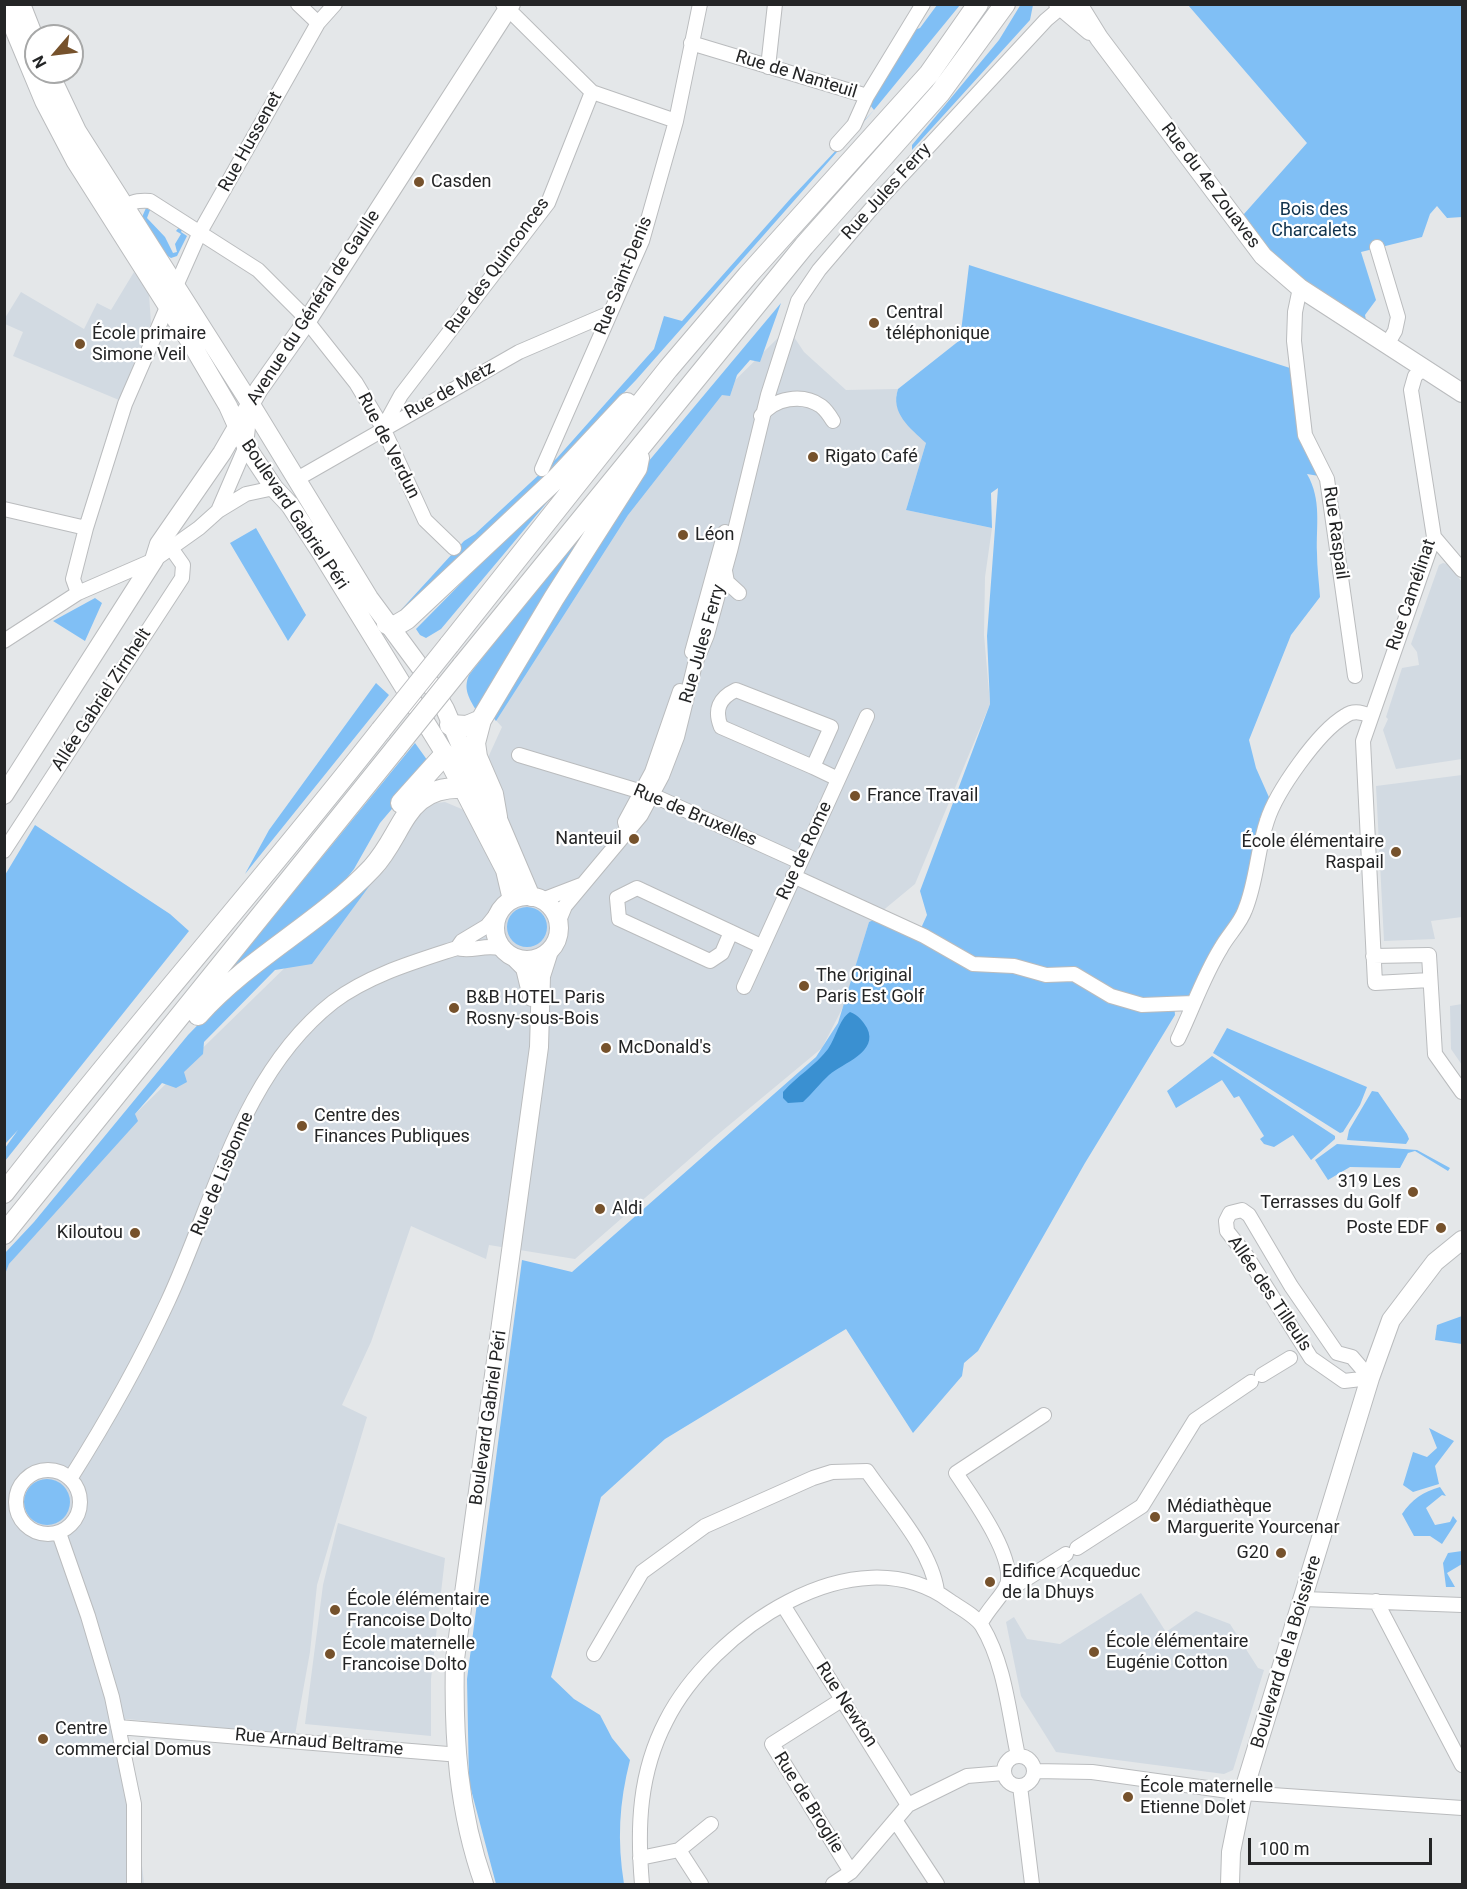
<!DOCTYPE html>
<meta charset="utf-8">
<style>
body{margin:0}
#map{position:relative;width:1467px;height:1889px;overflow:hidden;background:#e4e7e9;font-family:Roboto,sans-serif}
canvas{display:block}
.frame{position:absolute;inset:0;border:6px solid #242526;pointer-events:none}
.north{position:absolute;left:24px;top:24px;width:60px;height:60px;box-sizing:border-box;background:#fff;border:2px solid #a7a8a8;border-radius:50%;rotate:242deg;font-size:16px;font-weight:700;line-height:24px;text-align:center;color:#242526}
.north::after{content:'';display:block;margin:auto;width:21px;height:27px;background:#76522c;clip-path:polygon(50% 0,100% 100%,50% 72%,0 100%)}
.scale{position:absolute;left:1248px;top:1838px;width:184px;height:27px;box-sizing:border-box;border:3px solid #242526;border-top:0;padding-left:8px;font-size:18px;line-height:21px;white-space:nowrap;color:#242526;-webkit-text-stroke:4px #fff;paint-order:stroke}
</style>
<div id="map">
<canvas width="1467" height="1889"></canvas>
<div class="frame"></div>
<div class="north">N</div>
<div class="scale">100 m</div>
</div>
<script>
const context = document.querySelector('canvas').getContext('2d');
context.lineJoin = 'round';
function paint(path, color) {
  context.fillStyle = color;
  context.fill(path, 'evenodd');
}
function trace(path, color, width, dash) {
  context.strokeStyle = color;
  context.lineWidth = width;
  context.lineCap = dash ? 'butt' : 'round';
  context.setLineDash(dash || []);
  context.stroke(path);
}
function drawText(font, color, halo, rows, align = 'center') {
  context.font = font + ' Roboto,sans-serif';
  context.lineWidth = 4.5;
  context.setLineDash([]);
  context.textBaseline = 'middle';
  context.strokeStyle = halo;
  context.fillStyle = color;
  for (const [text, x, y, turn = 0] of rows) {
    context.save();
    context.translate(x, y);
    context.rotate((+turn || 0) * Math.PI / 180);
    context.textAlign = isNaN(turn) ? turn : align;
    if (halo) context.strokeText(text, 0, 0);
    context.fillText(text, 0, 0);
    context.restore();
  }
}
const built = new Path2D(`
 M134,272L149,294L151,323L119,400L13,356L23,332L5,324V318L21,292L84,329L97,303L111,310Z
 M788,328L804,352L846,390L898,389L896,396L926,443L906,510L992,528L985,577L984,635L990,704L915,884L869,922L844,1005L822,1048L716,1136L575,1259L489,1245L486,1259L411,1226L371,1342L342,1405L367,1417L317,1585L310,1652L295,1735L126,1719L144,1884H5L4,1274L9,1264L135,1114L385,870L416,818L427,807L436,803L445,802L464,810L502,727L492,716L622,515L709,406Z
 M1443,563L1447,564L1462,582V759L1396,769L1383,730L1388,719L1386,717L1402,668L1419,665L1417,652L1411,644L1439,565Z
 M1462,775V917L1431,921L1435,939L1384,941L1376,786Z
 M1462,1004V1065L1451,1049L1450,1006Z
 M338,1523L445,1558L431,1679V1736L305,1724L323,1585Z
 M1141,1593L1166,1632L1196,1611L1230,1624L1258,1668L1264,1670L1233,1770L1224,1774L1056,1752L1021,1696L1006,1622L1014,1617L1027,1639L1060,1644Z`);
const green = new Path2D(`
 M1021,4L1033,5L1030,20L912,150V145L999,40Z
 M937,5H960L874,110L636,380L514,507L399,612L464,541L475,534L557,458L654,349L664,316L682,321L791,198L874,110L870,105L911,31L920,28Z
 M1188,5H1462V217L1447,218L1437,206L1430,214L1422,237L1361,252L1376,300L1365,315L1368,331L1300,288L1236,223L1307,143Z
 M146,208L150,210L147,218L165,237L173,253L177,252L175,244L181,234L176,231L180,226L183,228L181,232L187,236L177,256L171,258L166,255L142,217Z
 M969,265L1290,368L1305,435L1319,476L1307,474C1322,500 1316,525 1317,553C1317,568 1319,582 1320,597L1291,635L1249,740L1256,768L1272,804L1241,910L1214,948L1189,995L1174,1002L1175,1015L1085,1163L978,1351L964,1363L962,1376L913,1433L846,1329L665,1439L601,1497L551,1677L574,1699L600,1715L612,1738L630,1760C619,1803 617,1841 624,1884H496L469,1782L467,1679L522,1260L572,1272L816,1057L838,1023L869,922L873,920L917,937L927,915L920,891L990,704L987,636L998,488L991,493L992,528L906,510L926,443C910,428 890,413 898,389L960,340Z
 M781,303L760,362L750,360L737,375L730,396L722,395L628,515L496,721L492,716L643,468Z
 M555,493L441,629L426,638L420,635L416,629L549,494Z
 M256,528L306,615L288,641L230,543Z
 M580,533L585,536L476,710C469,698 463,689 469,675Z
 M95,598L102,603L85,641L53,621Z
 M376,683L389,695L245,874L269,830Z
 M415,743L430,764L380,823L354,869L332,897L233,971H229Z
 M35,825L170,914L189,931L5,1161V1148L18,1130L5,1144V875Z
 M373,881L312,964L275,970L204,1042L203,1054L184,1072L187,1082L176,1088L162,1083L135,1114L138,1121L9,1264L5,1274V1253L34,1222L188,1035L219,1003Z
 M507 927a20 20 0 1 1 40 0a20 20 0 1 1-40 0Z
 M1227,1028L1367,1087L1360,1105L1343,1132L1340,1133L1213,1053Z
 M1212,1056L1335,1136V1139L1311,1160L1293,1135L1274,1147L1264,1144L1260,1139L1264,1136L1239,1096L1234,1098L1222,1080L1176,1108L1167,1091Z
 M1372,1091L1378,1092L1407,1134L1409,1139L1406,1144L1347,1140L1349,1130Z
 M1337,1144L1417,1150L1450,1168L1448,1171L1415,1151L1408,1153L1400,1168L1350,1167L1328,1180L1315,1160Z
 M1462,1316V1344L1435,1340L1437,1325Z
 M1429,1428L1454,1441L1435,1466L1439,1484L1413,1492L1403,1485L1413,1452L1427,1457L1437,1448Z
 M24 1502a23 23 0 1 1 46 0a23 23 0 1 1-46 0Z
 M1440,1487L1446,1496L1442,1495L1426,1508L1435,1525L1450,1522L1453,1516L1457,1521L1442,1544L1430,1536H1414L1402,1514C1412,1499 1423,1492 1440,1487Z
 M1462,1551V1564L1447,1573L1455,1587H1446L1443,1563L1448,1553Z`);
const water = new Path2D(`
 M850,1012C858,1015 863,1021 867,1028C879,1052 843,1063 829,1075C820,1083 812,1094 803,1102L788,1103L783,1098V1092C797,1076 815,1066 828,1049C836,1038 839,1019 850,1012Z`);
const minor = new Path2D(`
 M298,4L318,23
 M503,4L592,92L676,121
 M691,43L867,96L923,4
 M768,67L775,4
 M837,144L854,125L867,96
 M119,213C128,202 136,200 150,201L258,270L299,311L356,383L383,428L425,520L454,548
 M1377,247L1398,317L1395,331L1388,343
 M176,286L200,232L318,23L335,4
 M1300,288L1295,312L1294,341L1305,435L1327,479L1355,676
 M1424,368L1415,376L1411,390L1434,537L1363,741L1375,983L1430,980
 M761,416C774,398 802,393 821,406C826,410 830,416 833,421
 M383,428L401,395L548,203L592,92
 M542,469L642,241L676,121L700,4
 M297,479L519,352L610,313
 M4,509L86,528
 M218,511L246,446L250,408
 M1434,537L1462,570
 M725,571L727,582L739,593
 M78,593L73,579L86,528L125,404L168,305
 M4,641L78,593L154,560L199,528L218,511L246,494L274,488
 M692,652L725,532
 M736,690L831,727L813,767L721,727C714,710 719,698 736,690Z
 M519,755L652,795L800,862
 M813,767L838,779
 M627,829L625,822L652,772L680,691
 M4,851L182,578L183,565L171,548
 M793,876L924,936L973,964L1014,966L1046,975L1074,974L1111,996L1142,1005L1193,1003
 M542,900L581,885
 M558,923L565,906L641,815L662,776L677,737L695,664L707,635L730,551L768,395L798,301L819,270L878,201L1046,20L1065,4
 M731,932L722,953L710,961L619,919L617,898L637,888L761,946
 M457,948C471,953 486,943 502,949
 M1373,956L1429,955L1435,1054L1462,1092
 M744,987L867,716
 M1178,1039C1193,1008 1203,977 1221,948C1228,935 1240,924 1245,910C1257,881 1257,850 1267,821C1276,792 1318,732 1345,716C1353,710 1362,712 1370,716
 M1242,1210L1249,1215L1291,1286L1337,1353L1352,1357L1370,1378L1344,1381L1311,1358L1246,1255L1227,1231L1226,1221L1230,1213Z
 M1262,1375L1290,1358
 M16 1502a32 32 0 1 1 64 0a32 32 0 1 1-64 0Z
 M70,1479C106,1422 140,1362 168,1301C215,1200 241,1074 333,1002C369,975 414,962 457,948L462,941L487,926L500,910
 M59,1533L88,1616L112,1697L134,1804V1884
 M1077,1548L1142,1506L1195,1420L1251,1382
 M1006,1586H1015L1066,1554
 M1304,1599L1462,1605
 M1376,1601L1462,1765
 M783,1605L908,1805
 M981,1623C987,1610 1003,1595 1007,1585C1016,1557 971,1496 956,1473L1044,1415
 M594,1654L642,1572L705,1526L813,1478L832,1472L867,1471C891,1506 931,1549 937,1591
 M843,1699L772,1744L851,1872
 M118,1727L448,1754
 M1004 1771a15 15 0 1 1 30 0a15 15 0 1 1-30 0Z
 M1034,1771L1092,1772L1243,1793L1462,1808
 M1020,1786L1032,1884
 M895,1820L937,1884
 M679,1850L711,1824
 M640,1858L679,1850L701,1884
 M642,1884C637,1827 639,1773 666,1721C711,1632 854,1531 950,1601C960,1608 976,1616 982,1626C1005,1664 1009,1714 1018,1756
 M833,1884L851,1872L908,1805L967,1776L1004,1773`);
const major = new Path2D(`
 M21,4L36,42
 M1058,4L1090,31
 M1078,4L1099,38L1263,256L1300,288L1462,393
 M4,5L44,101L76,162L194,348L228,406L246,446L274,488L290,505L322,554L445,754L505,870L512,900
 M49,72L77,131L250,403L369,598L423,671L445,709L466,758L497,817L531,897
 M4,795L154,560L159,544L222,453L259,389L307,321L511,4
 M495 928a32 32 0 1 1 64 0a32 32 0 1 1-64 0Z
 M516,959L525,968L532,997
 M484,1884C458,1811 453,1737 455,1659L539,1047L541,976L549,951
 M1230,1884L1231,1852L1243,1793L1370,1378L1391,1320L1435,1262L1462,1240`);
const highway = new Path2D(`
 M387,624L395,626L407,619L556,479L627,403
 M449,645L668,369L748,275L929,74L978,4
 M462,666L804,246L940,93L1005,4
 M450,725L467,726L481,720
 M401,803L445,754
 M497,817L493,794L477,757L475,743L481,720L554,598L637,468L639,458
 M198,1015C249,958 319,924 372,868C405,833 403,785 465,788
 M4,1193C126,1035 259,886 381,730
 M4,1234L396,748`);
const highwayBridge = new Path2D(`
 M381,730L449,645
 M396,748L462,666`);
const markers = [
 [419,182,6,"#76522c"],
 [874,323,6,"#76522c"],
 [80,344,6,"#76522c"],
 [813,457,6,"#76522c"],
 [683,535,6,"#76522c"],
 [855,796,6,"#76522c"],
 [634,839,6,"#76522c"],
 [1396,852,6,"#76522c"],
 [804,986,6,"#76522c"],
 [454,1008,6,"#76522c"],
 [606,1048,6,"#76522c"],
 [302,1126,6,"#76522c"],
 [1413,1192,6,"#76522c"],
 [600,1209,6,"#76522c"],
 [1441,1228,6,"#76522c"],
 [135,1233,6,"#76522c"],
 [1155,1517,6,"#76522c"],
 [1281,1553,6,"#76522c"],
 [990,1582,6,"#76522c"],
 [335,1610,6,"#76522c"],
 [1094,1652,6,"#76522c"],
 [330,1654,6,"#76522c"],
 [43,1739,6,"#76522c"],
 [1128,1797,6,"#76522c"]
];
const streetNames = [
 ["Rue de Nanteuil",796,75,17],
 ["Rue Hussenet",251,142,-61],
 ["Rue du 4e Zouaves",1210,186,53],
 ["Rue Jules Ferry",887,192,-48],
 ["Rue des Quinconces",498,266,-54],
 ["Rue Saint-Denis",624,276,-68],
 ["Avenue du Général de Gaulle",314,308,-57],
 ["Rue de Metz",450,391,-29],
 ["Rue de Verdun",388,446,63],
 ["Boulevard Gabriel Péri",294,515,56],
 ["Rue Raspail",1335,533,82],
 ["Rue Camélinat",1412,595,-71],
 ["Rue Jules Ferry",703,644,-74],
 ["Allée Gabriel Zirnhelt",102,700,-57],
 ["Rue de Bruxelles",695,816,23],
 ["Rue de Rome",805,851,-65],
 ["Rue de Lisbonne",223,1174,-67],
 ["Allée des Tilleuls",1269,1294,56],
 ["Boulevard Gabriel Péri",489,1418,-82],
 ["Boulevard de la Boissière",1287,1652,-73],
 ["Rue Newton",846,1705,57],
 ["Rue Arnaud Beltrame",319,1743,5],
 ["Rue de Broglie",808,1803,58]
];
const poiNames = [
 ["Casden",431,182],
 ["Central",886,313],
 ["téléphonique",886,334],
 ["École primaire",92,334],
 ["Simone Veil",92,355],
 ["Rigato Café",825,457],
 ["Léon",695,535],
 ["France Travail",867,796],
 ["Nanteuil",622,839,"right"],
 ["École élémentaire",1384,842,"right"],
 ["Raspail",1384,863,"right"],
 ["The Original",816,976],
 ["Paris Est Golf",816,997],
 ["B&B HOTEL Paris",466,998],
 ["Rosny-sous-Bois",466,1019],
 ["McDonald's",618,1048],
 ["Centre des",314,1116],
 ["Finances Publiques",314,1137],
 ["319 Les",1401,1182,"right"],
 ["Terrasses du Golf",1401,1203,"right"],
 ["Aldi",612,1209],
 ["Poste EDF",1429,1228,"right"],
 ["Kiloutou",123,1233,"right"],
 ["Médiathèque",1167,1507],
 ["Marguerite Yourcenar",1167,1528],
 ["G20",1269,1553,"right"],
 ["Edifice Acqueduc",1002,1572],
 ["de la Dhuys",1002,1593],
 ["École élémentaire",347,1600],
 ["Francoise Dolto",347,1621],
 ["École élémentaire",1106,1642],
 ["Eugénie Cotton",1106,1663],
 ["École maternelle",342,1644],
 ["Francoise Dolto",342,1665],
 ["Centre",55,1729],
 ["commercial Domus",55,1750],
 ["École maternelle",1140,1787],
 ["Etienne Dolet",1140,1808]
];
const parkNames = [
 ["Bois des",1314,210],
 ["Charcalets",1314,231]
];
paint(built, '#d2dae2');
paint(green, '#80bff5');
paint(water, '#3a90d1');
trace(minor, '#babcbe', 16);
trace(major, '#babcbe', 20);
trace(highway, '#babcbe', 22);
trace(minor, '#fff', 14);
trace(major, '#fff', 18);
trace(highway, '#fff', 20);
trace(highwayBridge, '#babcbe', 22, []);
trace(highwayBridge, '#fff', 20);
for (const [x, y, r, color] of markers) {
  const dot = new Path2D();
  dot.arc(x, y, r, 0, 2 * Math.PI);
  context.fillStyle = color;
  context.fill(dot);
  trace(dot, '#fff', 2);
}
drawText('18px', '#242526', '#fff', streetNames);
drawText('18px', '#242526', '#fff', poiNames, 'left');
drawText('18px', '#0f324d', '#fff', parkNames);
</script>
